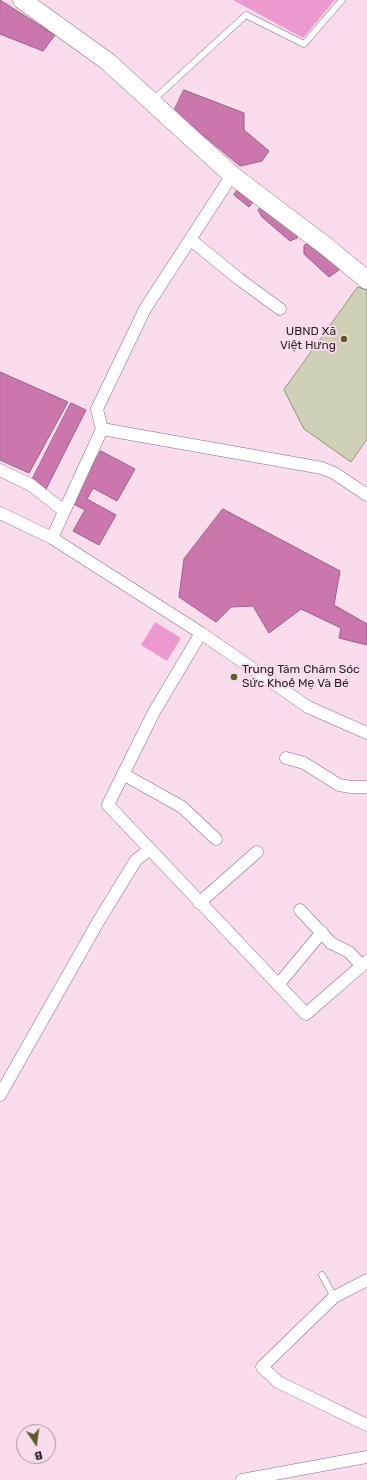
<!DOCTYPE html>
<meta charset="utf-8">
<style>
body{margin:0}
#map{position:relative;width:367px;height:1480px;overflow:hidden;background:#fadded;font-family:Rubik,sans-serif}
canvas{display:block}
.north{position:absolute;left:16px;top:1424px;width:40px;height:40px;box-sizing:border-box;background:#fadded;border:1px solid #a7919d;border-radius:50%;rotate:167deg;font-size:11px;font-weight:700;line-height:16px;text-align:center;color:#2a1f25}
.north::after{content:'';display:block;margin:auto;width:14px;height:18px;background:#595d2a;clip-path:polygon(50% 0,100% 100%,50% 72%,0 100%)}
</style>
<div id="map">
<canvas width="367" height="1480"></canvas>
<div class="north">B</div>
</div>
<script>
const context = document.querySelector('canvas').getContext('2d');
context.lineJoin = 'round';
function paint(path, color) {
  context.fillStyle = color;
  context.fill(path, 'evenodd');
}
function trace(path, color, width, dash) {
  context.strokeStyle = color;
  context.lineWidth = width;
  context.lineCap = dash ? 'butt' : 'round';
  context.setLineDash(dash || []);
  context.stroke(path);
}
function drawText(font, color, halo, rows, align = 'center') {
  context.font = font + ' Rubik,sans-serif';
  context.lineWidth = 3.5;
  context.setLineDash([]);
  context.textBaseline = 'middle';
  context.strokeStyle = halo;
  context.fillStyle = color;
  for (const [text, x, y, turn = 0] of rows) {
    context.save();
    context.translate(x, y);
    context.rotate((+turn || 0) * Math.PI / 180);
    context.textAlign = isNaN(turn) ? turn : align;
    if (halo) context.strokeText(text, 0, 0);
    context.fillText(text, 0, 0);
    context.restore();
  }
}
const green = new Path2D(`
 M233,0H335L303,38Z
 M155,622L181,638L167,661L141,645Z`);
const water = new Path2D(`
 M0,0L55,35L43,51L0,34Z
 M184,90L244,113V130L269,151L262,161L240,166L174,111Z
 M240,186L256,198L249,207L234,195Z
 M264,204L299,233L297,238L290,241L262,217L258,210Z
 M311,241L343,267L329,277L304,254V246Z
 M0,372L68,402L29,473L0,460Z
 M71,403L86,410L46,489L32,480Z
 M101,451L135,469L117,501L93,488L87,499L116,515L99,545L73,531L85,510L72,503Z
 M223,509L340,571L334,605L367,624V645L339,638L341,628L301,609L269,633L253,606L231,607L216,622L179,597L184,559Z`);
const building = new Path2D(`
 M358,287L367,290V439L351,462L304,429L284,390Z`);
const service = new Path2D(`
 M152,101L246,15L304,44L342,0
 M322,1275L334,1297`);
const minor = new Path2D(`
 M191,240L239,279L280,309
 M102,429L322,468L334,473L367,495
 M0,470L31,485L64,511
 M0,513L52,538L201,633L308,707L367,733
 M52,538L102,429L97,409L145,309L232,175
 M201,633L154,712L108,805L306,1014L367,961
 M286,758L304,763L339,785L351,787H367
 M123,774L182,807L216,839
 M199,903L257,852
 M300,910L331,943L349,952L361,965
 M278,985L322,932
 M0,1095L98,922L136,860L149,850
 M367,1280L334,1297L262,1367L278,1382L367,1425
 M242,1480L367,1457`);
const secondary = new Path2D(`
 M22,0L107,61L232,175L327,247L367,280`);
const markers = [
 [344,339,4,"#595d2a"],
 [234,677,4,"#595d2a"]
];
const poiNames = [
 ["UBND Xã",336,332],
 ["Việt Hưng",336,346],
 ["Trung Tâm Chăm Sóc",242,670,"left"],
 ["Sức Khoẻ Mẹ Và Bé",242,684,"left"]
];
paint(green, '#ec9acd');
paint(water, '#cb77ac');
trace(water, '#9b5d84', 1);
paint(building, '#ced1b5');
trace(building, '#909378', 1);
trace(service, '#876e7d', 7);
trace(minor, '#876e7d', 13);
trace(secondary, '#876e7d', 19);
trace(service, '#fff', 6);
trace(minor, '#fff', 12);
trace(secondary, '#fff', 18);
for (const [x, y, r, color] of markers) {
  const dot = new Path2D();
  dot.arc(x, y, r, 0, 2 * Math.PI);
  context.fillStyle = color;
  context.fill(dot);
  trace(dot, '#fadded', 1.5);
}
drawText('12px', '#2a1f25', '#fadded', poiNames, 'right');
</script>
